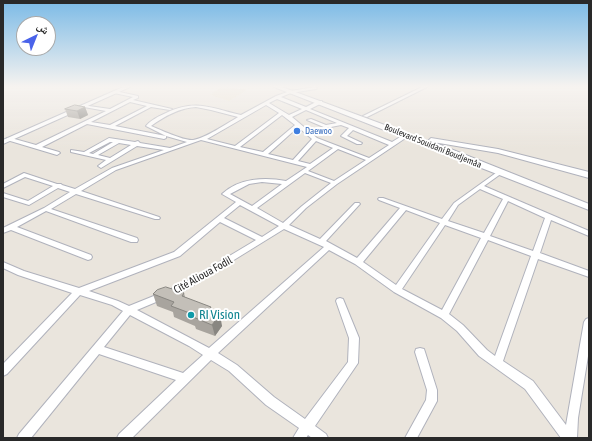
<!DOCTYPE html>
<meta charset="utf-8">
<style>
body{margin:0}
#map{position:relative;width:592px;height:441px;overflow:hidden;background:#eae5dd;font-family:"Asap Condensed","Noto Naskh Arabic",sans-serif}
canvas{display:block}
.frame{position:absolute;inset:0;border:4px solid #292929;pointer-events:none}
.north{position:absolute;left:16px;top:16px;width:40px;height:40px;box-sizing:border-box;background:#fff;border:1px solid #a9a9a9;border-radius:50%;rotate:43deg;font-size:11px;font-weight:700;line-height:16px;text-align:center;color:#292929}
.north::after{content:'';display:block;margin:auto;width:14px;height:18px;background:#4a63ea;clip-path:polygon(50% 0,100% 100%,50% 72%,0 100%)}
</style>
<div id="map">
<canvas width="592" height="441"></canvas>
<div class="frame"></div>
<div class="north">ش</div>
</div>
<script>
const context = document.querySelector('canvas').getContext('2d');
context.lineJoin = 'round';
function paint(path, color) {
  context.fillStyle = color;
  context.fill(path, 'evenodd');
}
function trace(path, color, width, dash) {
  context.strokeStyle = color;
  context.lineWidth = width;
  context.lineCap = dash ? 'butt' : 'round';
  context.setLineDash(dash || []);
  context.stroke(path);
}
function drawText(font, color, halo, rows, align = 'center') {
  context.font = font + ' "Asap Condensed",sans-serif';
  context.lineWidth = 4;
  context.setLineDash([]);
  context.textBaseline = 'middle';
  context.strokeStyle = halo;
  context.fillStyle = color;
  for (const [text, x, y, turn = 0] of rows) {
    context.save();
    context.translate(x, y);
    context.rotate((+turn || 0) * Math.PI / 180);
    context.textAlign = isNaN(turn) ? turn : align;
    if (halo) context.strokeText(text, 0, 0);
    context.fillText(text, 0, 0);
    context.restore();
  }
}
const education = new Path2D(`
 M221,87L245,89L246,91L229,101L210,95Z`);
const minor = new Path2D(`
 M315,87L317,88L316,89L291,93L281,97L306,107L318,101H322V103L310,109L392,142L405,134L410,135L337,184L306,208L289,225L320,239L355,203H359L360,204L359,205L326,241L357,258L400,208L379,200L378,199L379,198H383L442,219L454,203L500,170L502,171V173L484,186L589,231V236L551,220L540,253L589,271V277L538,259L503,361L533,381L566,425L584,322L586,319L589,318V350L578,418L577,438H561L525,389L479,356L457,331L441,318L394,292L355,264L329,250L218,353L237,365L274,397L305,419L348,362L349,338L336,301L337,299L340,298L343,299L359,338L358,363L315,426L326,434L328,438H312L308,435L306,438H293L299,428L266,405L229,371L211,360L132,438H117L119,434L176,380L99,354L31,438H17L19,434L123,311L112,305L80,295L7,374L3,376V364L72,293L18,275L3,268V262L24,271L79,288L174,252L236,202L222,194C239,178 265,177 286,181L307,167L201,140L116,170L81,191L159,217L160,218L159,219H155L76,194L51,209L137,238L138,240L137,242H131L46,211L17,227L91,255L92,257L91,259L88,260L11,230L3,233V228L44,208L70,192L58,188L29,205L3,197V193L28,201L53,186L25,177L3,188V184L24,173L57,184H61L62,185L75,189L112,168L164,150L137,146L101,168L98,166L106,160L71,152V150L84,152L109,138L135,142L138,141L140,143L170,148L187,142L166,136V138L164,139L87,124L42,147L59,152L60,153L57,155L7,140V138H11L36,145L106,111L84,107L82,106V105L110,109L133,97L114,93L113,92L115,91L138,96V98L133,100L172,109L170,110L151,107L115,126L166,136L146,126C151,120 159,116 166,113C196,98 213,109 241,115L276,96L290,91ZM277,99L302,109L289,115L269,103ZM130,102L147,106L110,125L91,122ZM266,105L279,113L235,146L207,139ZM196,107L211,110L238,117C226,124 206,138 193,140C184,141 161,130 151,126C165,116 179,108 196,107ZM306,110L337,123L326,125L311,119L307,120L326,128L341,125L349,128L341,136L357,144H361L362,143L347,136L353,130L389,145L369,158L317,138L292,117ZM282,115L295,125L263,152L240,147ZM298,127L312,139L293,160L268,154ZM316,141L333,148L310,164L298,161ZM110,142H113L93,154L89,153ZM119,143L131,145L110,158L98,155ZM338,149L366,160L334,181L308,171ZM305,173L331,183L302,206L283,223L257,208ZM262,182L282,184L252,206L230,194L249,184ZM480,189L503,199L484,233L448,221L458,205ZM508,201L545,218L533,251L490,236ZM240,205L279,226L262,237L224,218ZM406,210L440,223L396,285L363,262ZM220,222L256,240L181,285L129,306L118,301L89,291L180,256ZM445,225L481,238L442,310L402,289ZM284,229L324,247L209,348L137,310L187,289ZM488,240L531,256L495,356L487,350L463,325L449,314ZM130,315L189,346L203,355L183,373L104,347Z
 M422,87H427L367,117L363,116Z
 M420,348L424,349L425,352L437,390V401L417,438H405L426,400L427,390L415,352L416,349Z`);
const tertiary = new Path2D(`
 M123,87H130L3,144V140Z`);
const secondary = new Path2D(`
 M274,87H282L428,141L431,138L498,149L589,172V178L498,153L433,142L589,204V210Z`);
const wall = new Path2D(`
 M85,107L88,115L80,119L68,117L65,109Z
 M184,293L185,297L212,311L222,326L215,336L196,329L195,326L174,317L173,312L157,306L153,294Z`);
const shadedWall = new Path2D(`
 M85,107L88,115L80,119L77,111Z
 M211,307L213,318L209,310Z
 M220,314L222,326L215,336L212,325Z`);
const building = new Path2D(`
 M75,105L85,107L77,111L65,109Z
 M166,287L184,293L182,296L211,307L209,310L220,314L212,325L193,317L195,315L171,306L174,302L153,294L157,290Z`);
const markers = [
 [297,131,4,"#3f7fe0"],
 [191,315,4,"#0f9aa8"]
];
const farShopnames = [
 ["Daewoo",305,131]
];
const farStreetnames = [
 ["Boulevard Souidani Boudjemâa",433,146,22]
];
const streetNames = [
 ["Cité Alioua Fodil",203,275,-29]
];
const nearCulturenames = [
 ["RI Vision",199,315]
];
paint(education, '#ebe2cd');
trace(minor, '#b0b2bc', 2);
trace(tertiary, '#b0b2bc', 2);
trace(secondary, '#b0b2bc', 2);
paint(minor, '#fff');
paint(tertiary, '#fff');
paint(secondary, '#fff');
paint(wall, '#a8a49e');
paint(shadedWall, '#888681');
paint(building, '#c3bfb8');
trace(building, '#888681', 1);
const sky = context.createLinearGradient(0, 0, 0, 149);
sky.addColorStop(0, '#7bbae6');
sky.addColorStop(0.58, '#f6f3f0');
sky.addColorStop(1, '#f6f3f000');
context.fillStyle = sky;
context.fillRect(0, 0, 592, 149);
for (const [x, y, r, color] of markers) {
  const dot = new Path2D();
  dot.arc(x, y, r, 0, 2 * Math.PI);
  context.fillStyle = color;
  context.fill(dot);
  trace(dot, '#fff', 1.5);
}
drawText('9px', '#366cbe', '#fff', farShopnames, 'left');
drawText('9px', '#292929', '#fff', farStreetnames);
drawText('11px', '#292929', '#fff', streetNames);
drawText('13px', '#0d838f', '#fff', nearCulturenames, 'left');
</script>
